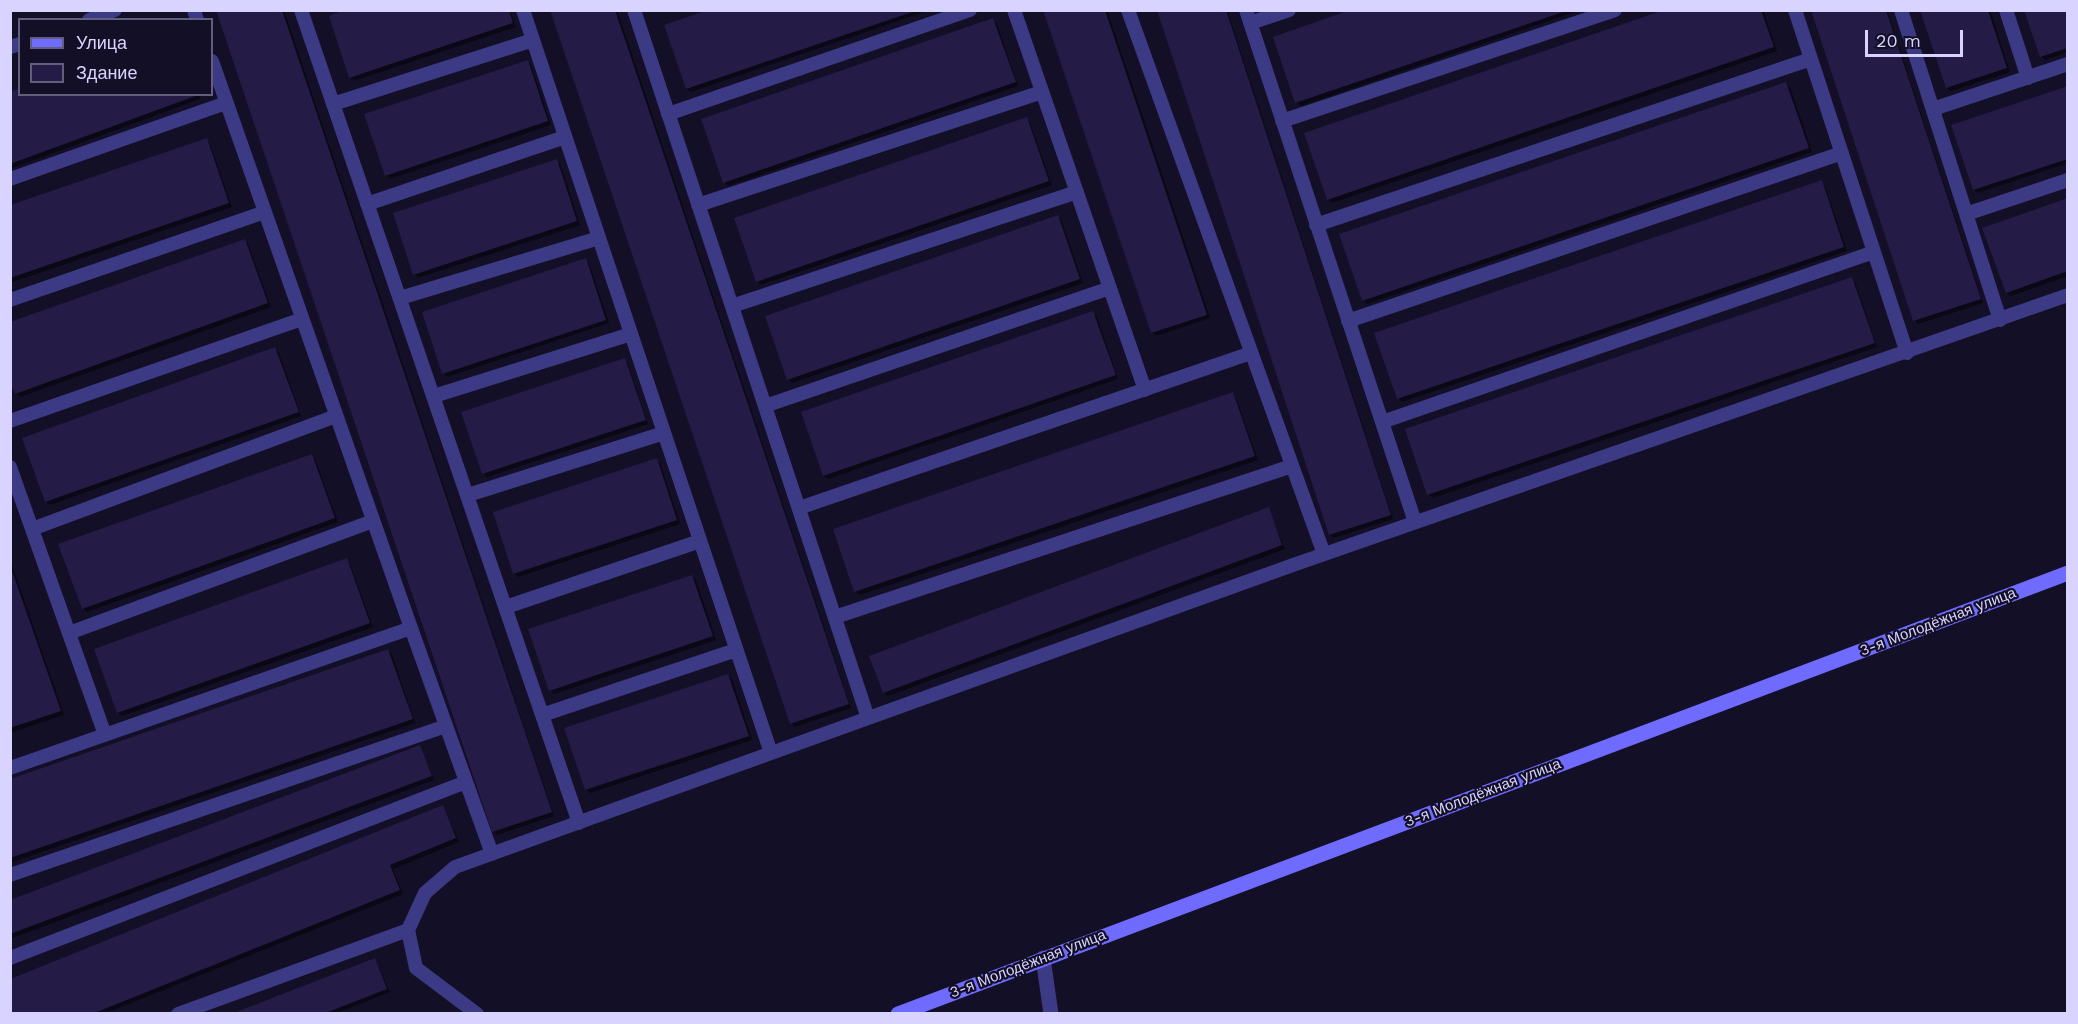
<!DOCTYPE html>
<meta charset="utf-8">
<style>
body{margin:0}
#map{position:relative;width:2078px;height:1024px;overflow:hidden;background:#130f26;font-family:"Work Sans",sans-serif}
canvas{display:block}
.frame{position:absolute;inset:0;border:12px solid #d9d4ff;pointer-events:none}
.legend{position:absolute;left:18px;top:18px;width:195px;height:78px;box-sizing:border-box;background:#130f26;border:2px solid #625e7d;margin:0;padding:8px 10px;list-style:none;font-size:18px;color:#d9d4ff}
.legend li{display:flex;align-items:center;gap:12px;height:30px}
.legend b{width:30px;border:2px solid #625e7d}
.scale{position:absolute;left:1865px;top:30px;width:98px;height:27px;box-sizing:border-box;border:3px solid #d9d4ff;border-top:0;padding-left:8px;font-size:18px;line-height:21px;white-space:nowrap;color:#d9d4ff;-webkit-text-stroke:4px #130f26;paint-order:stroke}
</style>
<div id="map">
<canvas width="2078" height="1024"></canvas>
<div class="frame"></div>
<ul class="legend">
<li><b style="height:8px;background:#6f6bff"></b>Улица</li>
<li><b style="height:16px;background:#241b47"></b>Здание</li>
</ul>
<div class="scale">20 m</div>
</div>
<script>
const context = document.querySelector('canvas').getContext('2d');
context.lineJoin = 'round';
function paint(path, color) {
  context.fillStyle = color;
  context.fill(path, 'evenodd');
}
function trace(path, color, width, dash) {
  context.strokeStyle = color;
  context.lineWidth = width;
  context.lineCap = dash ? 'butt' : 'round';
  context.setLineDash(dash || []);
  context.stroke(path);
}
function drawText(font, color, halo, rows, align = 'center') {
  context.font = font + ' "Work Sans",sans-serif';
  context.lineWidth = 4.5;
  context.setLineDash([]);
  context.textBaseline = 'middle';
  context.strokeStyle = halo;
  context.fillStyle = color;
  for (const [text, x, y, turn = 0] of rows) {
    context.save();
    context.translate(x, y);
    context.rotate((+turn || 0) * Math.PI / 180);
    context.textAlign = isNaN(turn) ? turn : align;
    if (halo) context.strokeText(text, 0, 0);
    context.fillText(text, 0, 0);
    context.restore();
  }
}
const shadow = new Path2D(`
 M218,10H284L554,816L497,835L494,831Z
 M349,10H510L516,27L354,81L351,77Z
 M551,10H617L851,708L795,727L791,723Z
 M712,10H930L691,92L687,89L666,26Z
 M1045,10H1107L1210,318L1156,336L1152,332Z
 M1159,10H1227L1393,519L1334,538L1330,535Z
 M1354,10H1581L1301,106L1297,102Z
 M1669,10H1763L1777,51L1332,203L1328,199Z
 M1813,10H1887L1983,303L1918,324L1914,320Z
 M1921,10H1990L2010,72L1951,91L1947,88Z
 M2068,10V52L2045,60L2041,56Z
 M993,20L997,24L1018,86L728,186L724,182Z
 M527,61L531,65L551,125L390,179L386,175Z
 M1786,84L1790,87L1812,152L1367,304L1363,300Z
 M2068,87V163L1978,193L1974,190Z
 M10,93L199,94L200,99L10,169Z
 M1026,119L1030,123L1052,185L761,285L757,281Z
 M206,140L210,144L232,207L10,283V207Z
 M556,161L560,164L580,225L418,278L415,274Z
 M1821,182L1825,186L1847,251L1402,402L1399,398L1376,334Z
 M2068,200V276L2011,296L2007,293Z
 M1058,217L1061,220L1083,283L792,383L789,379Z
 M245,240L248,244L271,307L20,397L16,393Z
 M585,259L589,263L609,323L447,377L444,373Z
 M1851,278L1855,282L1877,347L1433,498L1429,495L1407,430Z
 M1093,313L1097,317L1118,379L828,479L824,476Z
 M275,349L279,353L301,416L50,505L46,502L24,439Z
 M625,360L628,364L648,424L487,477L483,473Z
 M1233,394L1236,398L1258,460L860,595L856,592L835,530Z
 M311,455L315,459L338,522L87,612L83,608Z
 M656,460L660,463L680,524L518,577L514,573Z
 M1268,509L1285,549L888,696L884,693Z
 M10,559L64,715L10,733Z
 M346,560L350,564L373,627L122,716L118,713Z
 M692,576L696,580L716,640L554,694L550,690Z
 M388,651L392,654L415,723L10,863V781Z
 M728,676L732,679L752,740L590,793L586,789Z
 M420,747L434,780L10,939V901Z
 M443,807L459,842L393,869L403,894L104,1014H10Z
 M375,959L390,992L335,1014H235Z`);
const building = new Path2D(`
 M216,10H282L552,812L492,832Z
 M344,10H509L513,23L349,78L329,16Z
 M550,10H615L849,704L790,724Z
 M708,10H915V11L686,89L664,25Z
 M1043,10H1105L1207,315L1151,333Z
 M1157,10H1226L1391,515L1329,535Z
 M1350,10H1566V11L1295,103L1273,37Z
 M1664,10H1761L1774,47L1327,200L1304,133Z
 M1811,10H1886L1981,299L1913,321Z
 M1920,10H1988L2007,68L1946,88Z
 M2024,10H2068V48L2040,57Z
 M993,18L1016,82L723,183L701,119Z
 M528,60L548,121L385,176L364,114Z
 M1786,82L1809,148L1362,301L1339,234Z
 M2068,86V159L1973,190L1951,125Z
 M20,88V94L198,95L10,164V92Z
 M1027,117L1049,181L756,282L734,218Z
 M207,138L229,203L10,278V205Z
 M557,159L577,221L413,275L393,213Z
 M1822,180L1844,247L1397,399L1374,333Z
 M2068,198V271L2006,293L1982,228Z
 M1058,215L1080,279L787,380L765,316Z
 M245,239L268,303L15,394L10,383V322Z
 M586,258L606,320L442,374L422,312Z
 M1852,277L1875,343L1427,495L1405,429Z
 M1093,311L1116,375L823,476L801,412Z
 M275,347L299,412L45,502L22,438Z
 M625,358L646,420L482,474L461,412Z
 M1233,392L1255,456L854,592L833,529Z
 M312,454L335,518L82,609L58,544Z
 M657,458L677,520L513,574L493,512Z
 M1269,507L1282,545L883,693L869,656Z
 M347,558L370,623L117,713L94,649Z
 M10,565L61,711L10,728Z
 M692,575L713,636L549,691L528,629Z
 M388,649L413,719L10,858V779Z
 M728,674L749,736L585,790L564,728Z
 M420,745L432,776L10,934V900Z
 M443,805L456,838L390,865L400,890L92,1014H10V979Z
 M375,958L387,989L323,1014H231Z`);
const lane = new Path2D(`
 M194,10L197,20
 M301,10L579,823
 M523,10L771,753
 M634,10L868,718
 M1014,10L1145,390
 M1128,10L1324,554
 M1246,10L1415,522
 M1795,10L1907,353
 M1901,10L2000,320
 M2006,10L2028,78
 M89,20L115,10
 M1250,23L1289,10
 M10,47L20,44
 M333,104L533,40
 M1933,109L2068,64
 M668,114L970,10
 M1282,121L1615,10
 M10,179L226,103
 M367,204L565,137
 M698,205L1042,92
 M1966,214L2068,180
 M1316,225L1811,59
 M400,298L599,238
 M10,300L265,212
 M732,306L1077,192
 M1348,321L1842,153
 M434,396L631,334
 M765,406L1110,288
 M10,421L302,319
 M1382,422L1874,252
 M10,467L105,735
 M468,495L664,433
 M799,508L1251,353
 M32,529L336,416
 M506,607L700,541
 M835,617L1292,466
 M411,628L492,854
 M69,633L373,521
 M542,715L736,650
 M10,768L411,628L212,61
 M10,875L446,726
 M10,958L466,782
 M178,1014L408,930
 M477,1014L416,968L408,930L425,893L455,867L1293,565L2068,295`);
const street = new Path2D(`
 M1043,958L1051,1014`);
const secondary = new Path2D(`
 M898,1014L2068,573`);
const streetNames = [
 ["3-я Молодёжная улица",1938,622,-21],
 ["3-я Молодёжная улица",1483,793,-21],
 ["3-я Молодёжная улица",1028,964,-21]
];
paint(shadow, '#0007');
paint(building, '#241b47');
trace(lane, '#3d3a85', 14);
trace(street, '#3d3a85', 15);
trace(secondary, '#6f6bff', 15);
drawText('15px', '#d9d4ff', '#130f26', streetNames);
</script>
